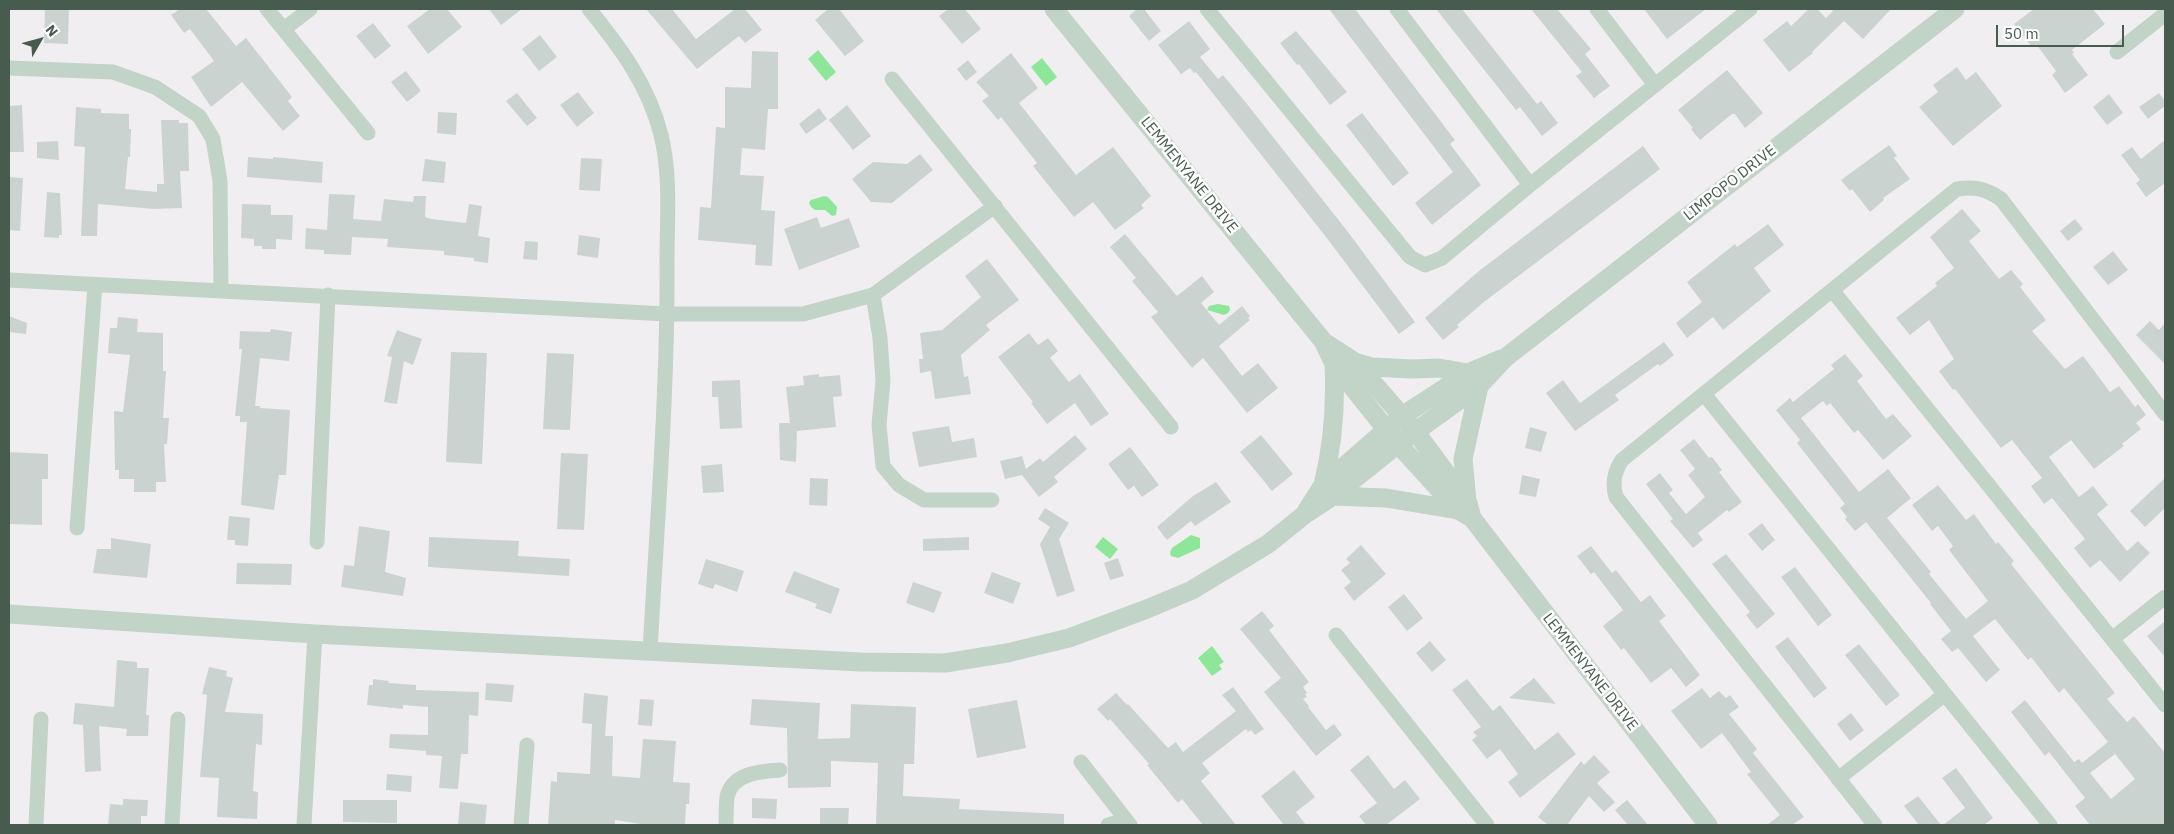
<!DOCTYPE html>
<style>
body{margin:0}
#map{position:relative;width:2174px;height:834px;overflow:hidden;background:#f1eef1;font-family:"IBM Plex Sans",sans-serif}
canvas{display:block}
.frame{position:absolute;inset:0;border:10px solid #475b4f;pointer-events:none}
.north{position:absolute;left:15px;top:15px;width:50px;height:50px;-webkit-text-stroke:4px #fff;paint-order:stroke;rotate:52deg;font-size:14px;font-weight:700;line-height:20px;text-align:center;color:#475b4f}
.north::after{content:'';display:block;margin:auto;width:18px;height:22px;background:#475b4f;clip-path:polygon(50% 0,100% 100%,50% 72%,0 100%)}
.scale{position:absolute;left:1996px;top:25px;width:128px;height:22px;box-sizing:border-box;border:2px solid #475b4f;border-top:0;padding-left:6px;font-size:15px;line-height:18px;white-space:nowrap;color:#475b4f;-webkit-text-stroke:4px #fff;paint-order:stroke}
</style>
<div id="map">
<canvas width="2174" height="834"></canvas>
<div class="frame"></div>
<div class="north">N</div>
<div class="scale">50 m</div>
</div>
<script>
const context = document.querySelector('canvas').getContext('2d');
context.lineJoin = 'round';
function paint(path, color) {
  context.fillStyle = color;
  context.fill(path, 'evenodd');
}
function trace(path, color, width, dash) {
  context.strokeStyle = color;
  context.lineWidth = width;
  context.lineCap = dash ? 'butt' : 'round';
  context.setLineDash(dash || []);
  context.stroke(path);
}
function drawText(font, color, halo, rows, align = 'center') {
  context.font = font + ' "IBM Plex Sans",sans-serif';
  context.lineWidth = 5;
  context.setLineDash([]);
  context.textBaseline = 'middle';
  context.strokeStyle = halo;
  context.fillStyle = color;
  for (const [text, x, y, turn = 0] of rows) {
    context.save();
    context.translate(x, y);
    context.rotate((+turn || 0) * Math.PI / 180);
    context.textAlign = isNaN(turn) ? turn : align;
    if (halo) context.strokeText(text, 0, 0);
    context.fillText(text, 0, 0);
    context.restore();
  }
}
const water = new Path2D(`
 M818,50L836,72L826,81L808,59Z
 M1042,58L1057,77L1046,86L1031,67Z
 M824,196L828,197L837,207L836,215L832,216L825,210H815L811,207L809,203L811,200Z
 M1218,304L1229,306L1230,310L1228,313L1224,315L1207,310L1209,306Z
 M1191,535L1200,538V548L1178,558L1171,556L1170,552L1172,548Z
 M1103,537L1118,549L1110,559L1095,547Z
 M1212,646L1224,662L1219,665L1222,669L1212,676L1198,658Z`);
const building = new Path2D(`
 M45,9H69L68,44L44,43Z
 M180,9H206L236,46L246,38L292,97L288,101L300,116L283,131L242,82L211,107L191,77L214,61L190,29L184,33L171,15Z
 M430,9H447L462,27L428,54L407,26Z
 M489,9H522L501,25Z
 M646,9H672L696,39L735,9H745L762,30L745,43L739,36L697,69Z
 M828,9H839L864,41L845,56L815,20Z
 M948,9H965L981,29L962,44L939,16Z
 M1137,9H1144L1161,31L1149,41L1129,16Z
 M1329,9H1355L1455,140L1450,144L1481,185L1432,225L1415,203L1453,172Z
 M1436,9H1462L1537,104L1541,101L1558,123L1542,136L1520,107L1516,110Z
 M1531,9H1557L1591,49L1585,54L1610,86L1594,98L1576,76L1582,72Z
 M1644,9H1706L1667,39Z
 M1809,9H1817L1826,18L1833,11L1831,9H1891L1863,39L1844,21L1812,52L1813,53L1789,72L1763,40L1787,21L1791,26Z
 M2034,9H2093L2105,24L2072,50L2074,53L2072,54L2088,75L2065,93L2052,75L2056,71L2036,44L2032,47L2014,24Z
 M1189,21L1210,49L1200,57L1218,79L1223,75L1247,104L1348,232L1415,322L1399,334L1326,237L1196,72L1194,73L1190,68L1181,74L1158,45Z
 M373,23L391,46L375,59L356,36Z
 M1296,31L1347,92L1330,105L1299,64L1297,65L1280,43Z
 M540,35L557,57L539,71L522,49Z
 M752,51L778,52V109H768L765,150L742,148L740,175L764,176L761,210L775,211L772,266L755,265L756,245L698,240L700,207L711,208L716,127L725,128V87L751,88Z
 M1011,53L1038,88L1019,103L1076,175L1113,147L1151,196L1141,205L1144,208L1115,230L1093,202L1074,217L1033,166L1037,163L1001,117L998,120L982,101L989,96L976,82Z
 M968,60L977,72L966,81L957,69Z
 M1957,67L1966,80L1976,72L2002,106L1953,146L1919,107L1938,92L1933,85Z
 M1727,70L1763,113L1745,128L1735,114H1732L1700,140L1691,129L1693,128L1678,110Z
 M406,71L421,91L407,102L391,82Z
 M578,92L594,113L577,127L560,105Z
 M517,93L537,118L527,126L506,101Z
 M2159,93L2165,101V106L2148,119L2139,107Z
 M2109,94L2123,113L2107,125L2093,107Z
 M22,105L24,152H9V106Z
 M847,105L871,136L853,150L829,120Z
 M76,107L101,109V113L129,114V129H131L130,157H128L125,189L157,192V184H164L161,120H179V123H188L189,171H180L182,208L154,209L98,204L97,236H81L85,147L74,146Z
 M819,108L827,119L806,134L799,124Z
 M438,112L457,113L456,135L437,133Z
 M1362,113L1409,173L1393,186L1346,125Z
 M2165,140V183L2146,197L2136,183L2140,180L2121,155L2132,147L2141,159Z
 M58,141L59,160L37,158V142Z
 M1889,145L1897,156L1894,158L1910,179L1883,198L1884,200L1870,212L1852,189L1850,191L1841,180Z
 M1643,146L1660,169L1484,302L1457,325L1459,327L1443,340L1425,318L1479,271Z
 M920,154L933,170L892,203L871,202L852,179L873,162L907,164Z
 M248,157L273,159V157L323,162L322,183L247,177Z
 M581,158L602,159L600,191L579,190Z
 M425,159L446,162L444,183L422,181Z
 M9,177L23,178L20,231L9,230Z
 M47,192L60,193L62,235H59V238L44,237Z
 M329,194L355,195L353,219L381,221L384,199L413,202L414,196H426L425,217L431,219L466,223L469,204L482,206L478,236L490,238L488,263L474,261V258L444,255V251L387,247L388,239L352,237L351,255L324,254V250L305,249L306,228L327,230Z
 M242,204L271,205V215H293L292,240L276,239V249H262V246H254V239L241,238Z
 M1962,209L1981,231L1969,241L1999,279L2011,270L2023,284L2020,287L2046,320L2032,331L2065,369L2083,356L2110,392L2119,386L2135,407L2138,404L2146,415L2136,423L2141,429L2122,444L2124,446L2094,469L2071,440L2049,457L2079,497L2093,486L2108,505L2097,514L2127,551L2138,541L2150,553L2120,582L2100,560L2090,568L2074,548L2085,539L2052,498L2044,504L2031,486L2042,478L2012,440L2001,448L1955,389L1953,390L1939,371L1954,359L1929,320L1910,335L1896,318L1937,286L1935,283L1954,268L1930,237Z
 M817,217L821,228L849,218L860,247L799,270L784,229Z
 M2075,219L2083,229L2068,241L2060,231Z
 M1768,224L1784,245L1754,268L1771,291L1723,330L1713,317L1687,338L1676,323L1702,302L1687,282L1735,244L1737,247Z
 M1125,234L1177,296L1202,276L1214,292L1201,303L1219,325L1242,306L1250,316L1248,318L1250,320L1219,346L1242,376L1258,363L1278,388L1247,413L1203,358L1192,368L1151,317L1158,312L1132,281L1136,278L1110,247Z
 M579,235L600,238L598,258L577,255Z
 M525,241L538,242L537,260L523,259Z
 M2113,251L2128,270L2108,285L2093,267Z
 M987,259L1019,300L986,325L990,330L961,355L964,377L968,376L971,394L935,399L931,371L920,373L919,359H923L920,333L942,330L981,297L965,276Z
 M9,316L27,323L26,334L9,332Z
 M118,317L138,319L137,332L163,333V371H166L163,418H169L167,444H164L166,482H156V492H134V479H119V470H115L114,411L123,412L130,355L108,353L110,328H117Z
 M2150,321L2159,330L2165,323V364L2136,335Z
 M271,329L292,332L289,361L260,358L255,406H260V408L290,410L286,475H279L274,510L241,505L247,422H240V416H235L242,349H239L240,331L270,332Z
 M397,330L422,339L413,365L404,361L397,404L384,402L392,357L387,356Z
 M1029,333L1038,345L1048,338L1058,351L1050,358L1069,382L1080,374L1109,414L1091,426L1075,403L1047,424L1031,403L1033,402L998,357Z
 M1664,342L1674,355L1660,366L1658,364L1615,395L1619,400L1575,431L1546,393L1563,380L1580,403Z
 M451,352L487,353L482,464L446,462Z
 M547,353L574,354L570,430L543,429Z
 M1845,354L1863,376L1857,381L1886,419L1893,414L1912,436L1883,460L1858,430L1854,433L1830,403L1827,406L1823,401L1801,418L1859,492L1888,469L1911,498L1887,518L1931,572L1929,574L1966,619L1988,601L1949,550L1953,546L1938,526L1932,531L1912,505L1938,485L1966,520L1974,514L1996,544L1998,542L2014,561L2011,564L2115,693L2107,699L2127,722L2134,716L2165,753V825H2090L2075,806L2085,798L2049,752L2045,756L2011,712L2025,700L2074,762L2079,759L2082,763L2108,742L2064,688L2059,693L2031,657L2028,660L1995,619L1973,636L2000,670L1986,682L1958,648L1952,652L1941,639L1951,631L1930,604L1931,603L1866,522L1855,531L1845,519L1847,517L1840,508L1845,504L1797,443L1800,440L1776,410L1790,398L1793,402L1834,369L1831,365ZM2115,754L2135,779L2111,799L2090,773Z
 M819,374V377L840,375L842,396L833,397L836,427L797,431L796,462L780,460L779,423H790L786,387L804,385L803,376Z
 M740,380L742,428L720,429L718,397H712V381Z
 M949,426L952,442L974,438L977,457L919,467L912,432Z
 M1530,427L1547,432L1541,452L1525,448Z
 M1075,435L1087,449L1054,477L1058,482L1039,497L1022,475L1005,479L1000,461L1022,456L1026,469L1040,458L1043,462Z
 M1261,435L1293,474L1272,491L1240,452Z
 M1694,439L1709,458L1712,457L1722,470L1719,472L1742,502L1729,512L1727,510L1698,533L1703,540L1693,548L1670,521L1673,519L1646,484L1660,473L1673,490L1669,493L1686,514L1705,497L1688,475L1695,469L1680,450Z
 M1130,447L1159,485L1142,497L1134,486L1128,490L1108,464Z
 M9,452L48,454V479H42V525L9,524Z
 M561,453L588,454L584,530L557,529Z
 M722,464L724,492L703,493L701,466Z
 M1522,475L1540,479L1536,497L1519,494Z
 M810,478L828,479L827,506L809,505Z
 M2165,478V508L2145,527L2130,511Z
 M1216,482L1231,502L1195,526L1191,521L1167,540L1157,527L1193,496Z
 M1045,508L1069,523L1059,539L1075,591L1057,597L1040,544L1050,527L1038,519Z
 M229,516L250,518L248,546L235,545V540H227Z
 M1762,523L1775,540L1762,551L1748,534Z
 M359,526L390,531L385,572L406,578L403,596L341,587L344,565L354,566Z
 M429,537L519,541L518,556L570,559L569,576L428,567Z
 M969,537V550L923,551V539Z
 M111,538L151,544L147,578L93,573L97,549H111Z
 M1361,545L1386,574L1354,601L1344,588L1351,582L1341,570L1350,563L1346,559Z
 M1591,546L1612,573L1616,570L1641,602L1650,595L1666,616L1659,621L1700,675L1686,687L1671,668L1651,683L1624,648L1621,650L1603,626L1623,610L1594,572L1591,574L1577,556Z
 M1726,554L1775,614L1757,629L1746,615L1750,612L1712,564Z
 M1118,558L1124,576L1110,580L1104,563Z
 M706,559L744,571L737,592L715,584L713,589L698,584Z
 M237,563L292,564L291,585L236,584Z
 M1795,567L1832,615L1818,626L1781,577Z
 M794,571L840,589L831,614L815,608L817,604L785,592Z
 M992,572L1021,583L1013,604L984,593Z
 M913,582L942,592L934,613L906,603Z
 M1404,594L1423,618L1407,631L1388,607Z
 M1262,611L1274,626L1269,630L1309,682L1303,687L1307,693L1305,694L1307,697L1303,699L1309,706L1308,707L1326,730L1334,724L1342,735L1316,756L1264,692L1281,678L1240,629Z
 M2165,621V657L2147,636Z
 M1788,637L1827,688L1814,698L1775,647Z
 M1430,641L1446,660L1432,672L1416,653Z
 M1859,644L1900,695L1886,706L1845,655Z
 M117,660L137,662V668H149L146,715H149L148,736H126L127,729L99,726L101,771L85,772L83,725L73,724L75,703L114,707Z
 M209,667L227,671L226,676L233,678L225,712L263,714L262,745L256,744L253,791L258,792L257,819L217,817L219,778L200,777L207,695L202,694Z
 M1534,678L1556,704L1509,698Z
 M373,679L389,681L388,683L416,685V690L479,692L478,716L469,715L468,754H461L458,789L439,788L442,756L426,755V751L389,748L390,734L428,735V707L403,705V709L367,705L369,685H373Z
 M1467,679L1493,711L1500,705L1535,750L1558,732L1576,754L1520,798L1508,782L1518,774L1500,749L1487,759L1472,740L1477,736L1473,732L1481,727L1452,690Z
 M486,683L514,685L512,702L485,700Z
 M1233,687L1264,729L1255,735L1251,730L1248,732L1246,729L1202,763L1210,773L1201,781L1236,825H1203L1182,799L1178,803L1147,765L1149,764L1110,719L1108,721L1097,709L1116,693L1127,705L1128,704L1168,748L1176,742L1183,752L1236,711L1222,695Z
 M1702,688L1710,698L1719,691L1726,698L1730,695L1739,707L1729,714L1757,749L1753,753L1804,817L1792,825H1767L1780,815L1747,774L1751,772L1722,733L1701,749L1671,711Z
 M584,693L608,696L605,736H613L612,776L640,778L643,739L676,741L673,782L690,783L689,804H686L685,825H647L615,820V825H548L551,781L557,782V772L590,774L592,724L582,723Z
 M640,699L654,700L652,726L638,725Z
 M752,699L820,703L818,739L850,738L851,704L916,707L914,764H904L903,796L960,799L959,809L1064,814V825H876L878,763L831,761V787L788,788L787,728L750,725Z
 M1017,700L1026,748L977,758L968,709Z
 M1851,713L1864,730L1850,741L1837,724Z
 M1368,755L1394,789L1405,780L1420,799L1386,825H1366L1359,816L1377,803L1350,770Z
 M1594,755L1610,772L1597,783L1615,802L1604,812L1589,796L1567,825H1548L1538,817L1581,761L1584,765Z
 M1956,768L1993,818L1984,825H1943L1965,808L1942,778Z
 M1294,770L1315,797L1296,812L1306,825H1284L1261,796Z
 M387,774L412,776L411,792L386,790Z
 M1918,796L1941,825H1919L1904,806Z
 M752,798L777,799L776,819L752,818Z
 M123,799L148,800L147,816H141V825H108L110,804L123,805Z
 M343,800H397V823L343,822Z
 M1627,800L1648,825H1628L1615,810Z
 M460,802L487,805L485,825H458Z
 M820,808H849L848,825H820Z`);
const minor = new Path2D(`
 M267,9L368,133
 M589,9C620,47 649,86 661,135C671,175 667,219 667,260C668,390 657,521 650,652
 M1207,9L1410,257L1425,265L1442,258L1530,185L1750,9
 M1397,9L1530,185
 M1597,9L1655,85
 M284,29L310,9
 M2117,52L2165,14
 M9,68L113,72L155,87L199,116L213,139L220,181L221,291
 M892,79L1171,427
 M9,280L667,314H803L873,295L995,206
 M1832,290L2165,705
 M873,295L880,338L883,381L879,425L883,466L899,485L924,500H992
 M1704,394L2050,825
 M77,528L95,285
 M317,542L328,295
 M1336,635L1487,825
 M2112,639L2165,597
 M1081,762L1130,825
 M1838,779L1945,694
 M36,825L41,719
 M172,825L178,719
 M304,825L315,634
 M521,825L527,745
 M726,825C726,816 726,806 727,797C732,773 761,771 780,770
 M1108,825L1126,820
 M1875,825L1616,497C1612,483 1614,472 1622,460L1957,189C1975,186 1986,189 2001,199L2165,414`);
const tertiary = new Path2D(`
 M1054,9L1323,341L1334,364L1398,444L1458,510L1472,518
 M1324,342L1355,362L1415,431L1468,503L1472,518L1708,825
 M1355,362L1372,367L1412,369L1439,368L1468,373
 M1323,485C1333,445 1336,406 1334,364
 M1333,496L1386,498L1458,510
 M1467,501L1463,459L1479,386
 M1307,510L1323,485L1402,416L1468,373L1501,359
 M9,614L315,634L860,662L945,663L1007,653L1069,638L1147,609L1192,590L1268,544L1304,515L1333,496L1398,444L1479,386L1505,358L1955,9`);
const streetNames = [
 ["LEMMENYANE DRIVE",1189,175,51],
 ["LIMPOPO DRIVE",1730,183,-38],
 ["LEMMENYANE DRIVE",1590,672,52]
];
paint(water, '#8ee799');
paint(building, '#cbd3d0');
trace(minor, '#c2d3c8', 15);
trace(tertiary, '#c2d3c8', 19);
drawText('15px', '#475b4f', '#fff', streetNames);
</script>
